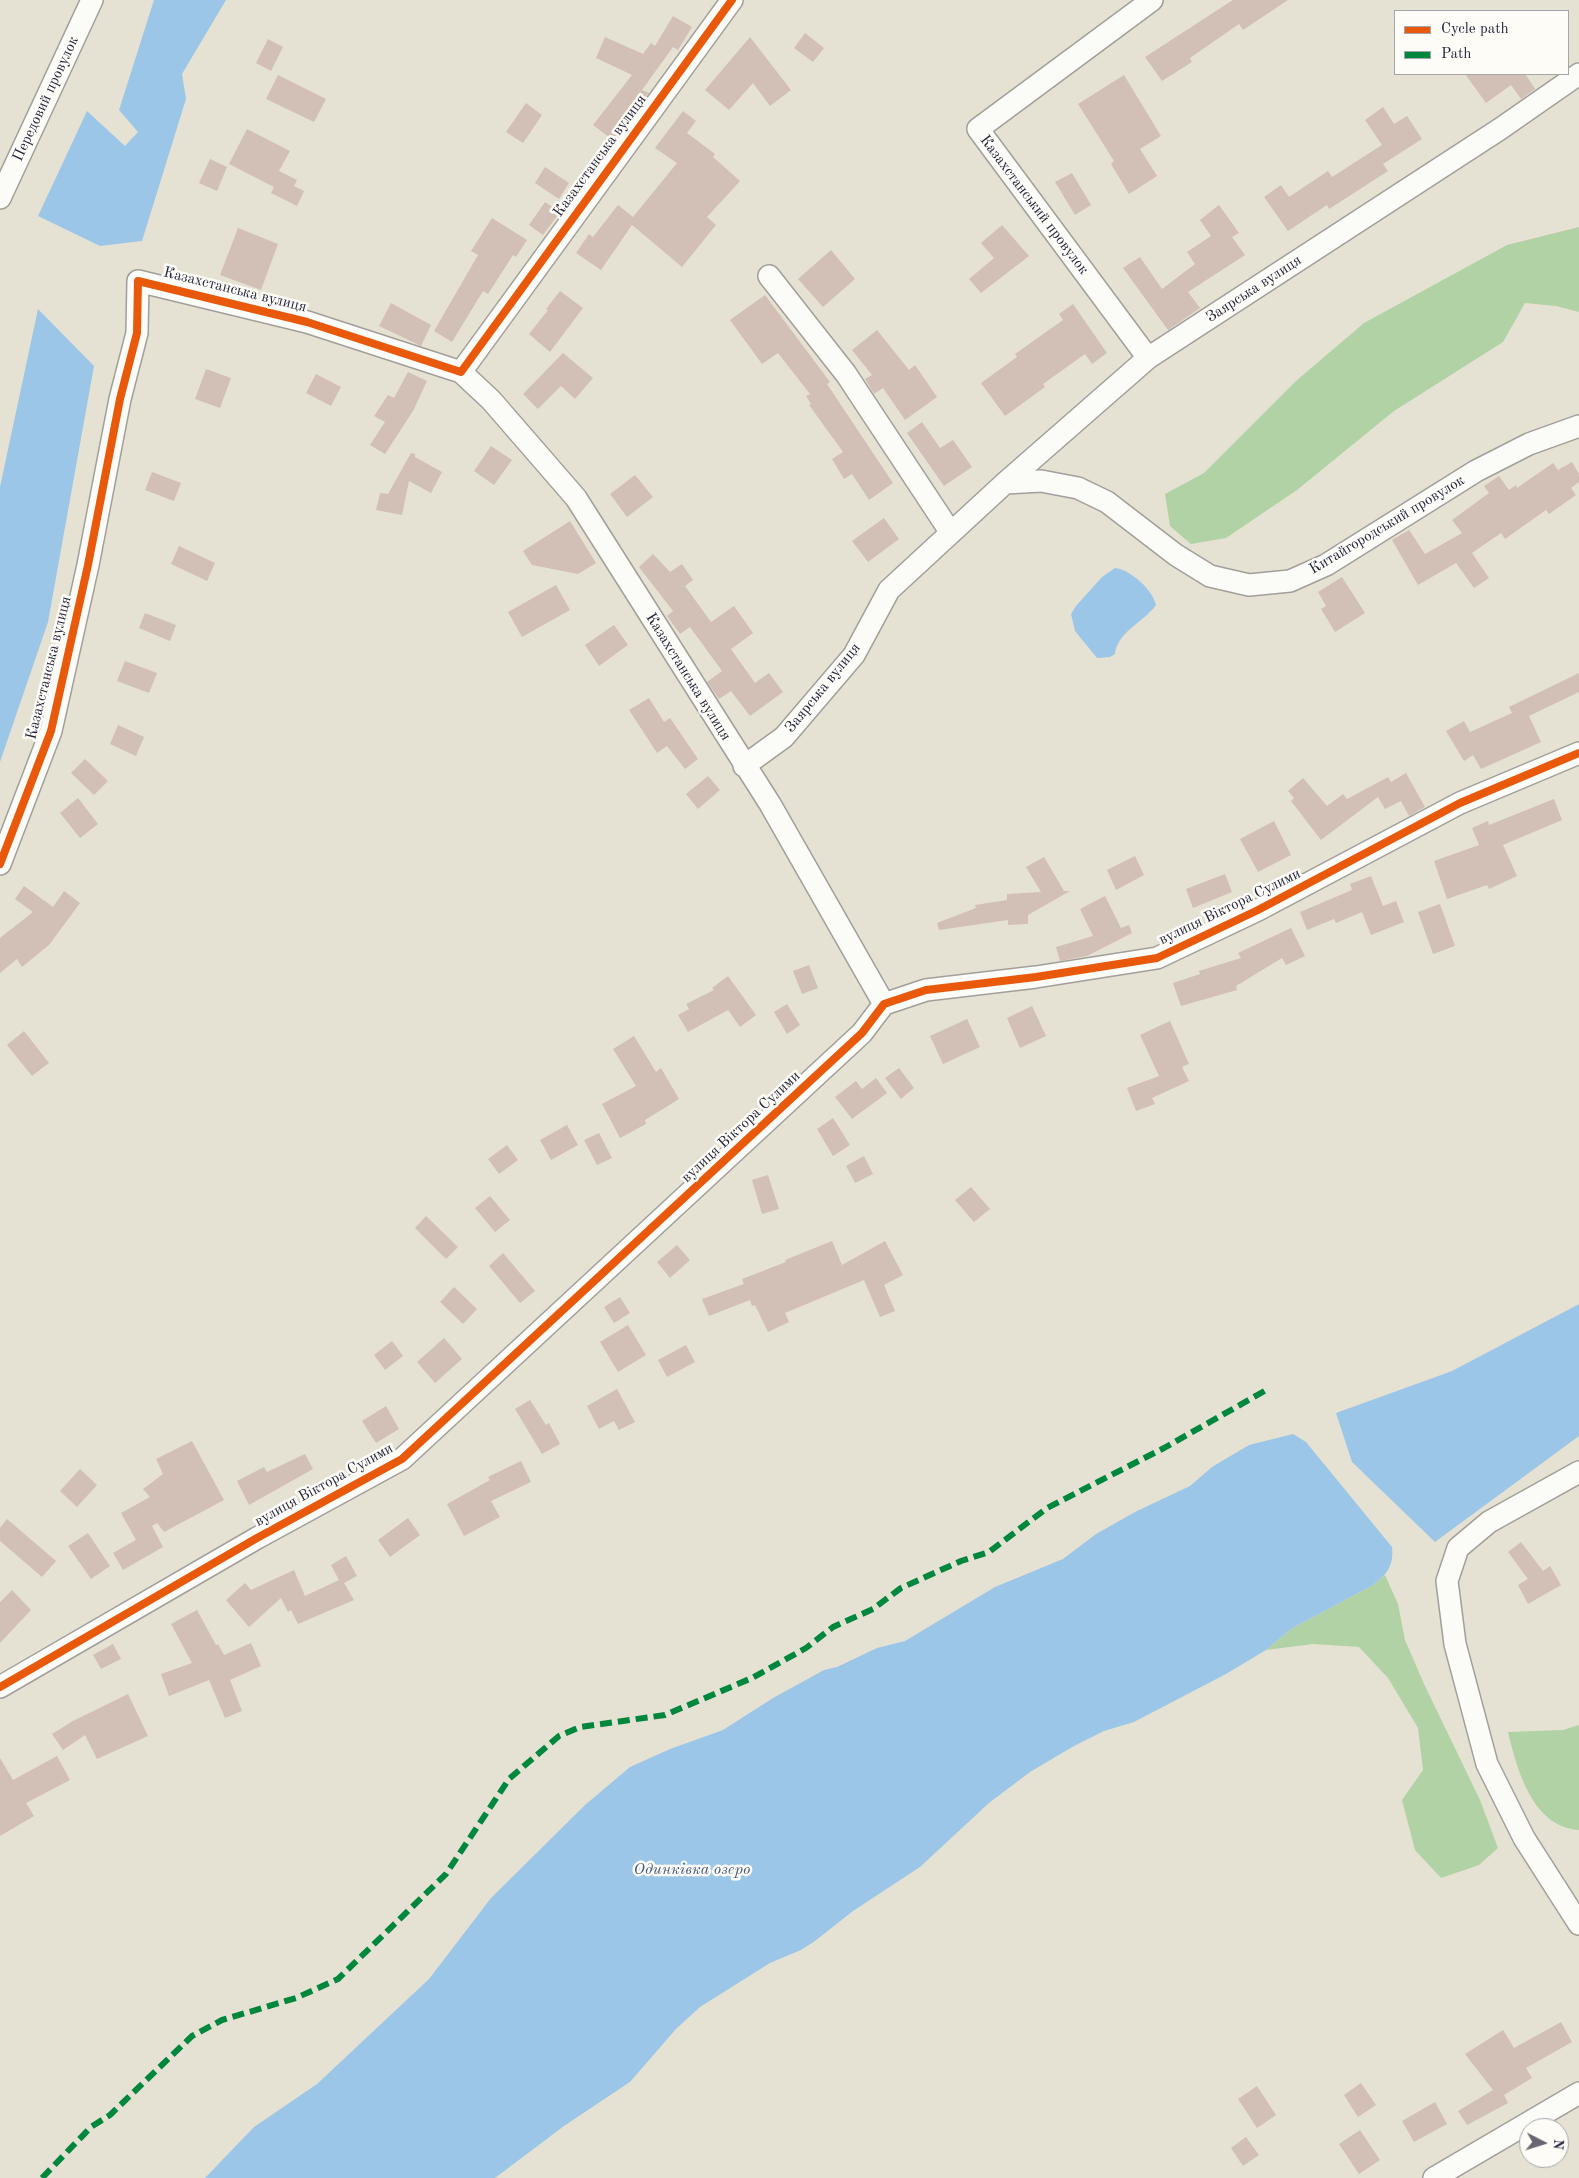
<!DOCTYPE html>
<meta charset="utf-8">
<style>
body{margin:0}
#map{position:relative;width:1579px;height:2178px;overflow:hidden;background:#e6e2d3;font-family:"Old Standard TT",serif}
canvas{display:block}
.legend{position:absolute;left:1394px;top:10px;width:175px;height:65px;box-sizing:border-box;background:#fdfcf7;border:1px solid #a5a5ac;margin:0;padding:6px 9px;list-style:none;font-size:15px;color:#22223b}
.legend li{display:flex;align-items:center;gap:10px;height:25px}
.legend b{width:25px;border:1px solid #a5a5ac}
.north{position:absolute;left:1519px;top:2118px;width:50px;height:50px;box-sizing:border-box;background:#fdfcf7;border:1px solid #a5a5ac;border-radius:50%;rotate:95deg;font-size:14px;font-weight:700;line-height:20px;text-align:center;color:#22223b}
.north::after{content:'';display:block;margin:auto;width:18px;height:22px;background:#676570;clip-path:polygon(50% 0,100% 100%,50% 72%,0 100%)}
</style>
<div id="map">
<canvas width="1579" height="2178"></canvas>
<ul class="legend">
<li><b style="height:6px;background:#e8590c"></b>Cycle path</li>
<li><b style="height:6px;background:#00873e"></b>Path</li>
</ul>
<div class="north">N</div>
</div>
<script>
const context = document.querySelector('canvas').getContext('2d');
context.lineJoin = 'round';
function paint(path, color) {
  context.fillStyle = color;
  context.fill(path, 'evenodd');
}
function trace(path, color, width, dash) {
  context.strokeStyle = color;
  context.lineWidth = width;
  context.lineCap = dash ? 'butt' : 'round';
  context.setLineDash(dash || []);
  context.stroke(path);
}
function drawText(font, color, halo, rows, align = 'center') {
  context.font = font + ' "Old Standard TT",serif';
  context.lineWidth = 5;
  context.setLineDash([]);
  context.textBaseline = 'middle';
  context.strokeStyle = halo;
  context.fillStyle = color;
  for (const [text, x, y, turn = 0] of rows) {
    context.save();
    context.translate(x, y);
    context.rotate((+turn || 0) * Math.PI / 180);
    context.textAlign = isNaN(turn) ? turn : align;
    if (halo) context.strokeText(text, 0, 0);
    context.fillText(text, 0, 0);
    context.restore();
  }
}
const green = new Path2D(`
 M1579,227V312L1556,306L1525,303L1503,342L1394,411L1297,490L1226,538L1191,544L1170,526L1165,494L1204,473L1296,381L1364,323L1507,245Z
 M1385,1575L1398,1604L1405,1640L1424,1684L1480,1800L1498,1848L1479,1865L1441,1878L1415,1850L1402,1800L1423,1770L1418,1728L1388,1678L1359,1647L1313,1644L1266,1650L1291,1629L1373,1585Z
 M1579,1725V1830C1532,1827 1517,1769 1508,1732L1563,1730Z`);
const water = new Path2D(`
 M154,0H226L182,74L186,99L142,241L100,246L38,216L87,111L125,146L138,132L119,110Z
 M38,309L94,366L48,622L0,762V487Z
 M1115,568C1131,570 1153,590 1156,605C1143,623 1118,631 1115,654L1110,657L1097,658L1075,631L1071,614L1076,606L1102,577Z
 M1579,1304V1436L1435,1542L1352,1462L1336,1413L1452,1371Z
 M1293,1434L1306,1442L1392,1547C1394,1566 1387,1574 1373,1585L1291,1629L1266,1650L1226,1674L1134,1722L1104,1731L1074,1746L1030,1772L989,1803L920,1867L853,1911L815,1941L801,1950L770,1963L700,2007L676,2029L630,2082L564,2126L495,2178H205L254,2127L317,2084L429,1979L491,1898L585,1805L630,1767L670,1749L723,1730L773,1698L824,1670L837,1667L877,1648L905,1641L995,1587L1063,1559L1096,1534L1135,1512L1190,1486L1212,1467L1249,1445Z`);
const building = new Path2D(`
 M1233,0H1288L1243,30L1239,24L1190,58L1192,62L1162,81L1145,57Z
 M673,16L692,27L678,50L673,47L642,90L649,93L613,140L593,125L632,75L596,58L605,37L643,54L651,43L655,46Z
 M805,33L824,48L813,62L794,48Z
 M750,37L791,90L770,106L753,83L729,110L705,90Z
 M268,39L283,47L271,71L256,63Z
 M1465,74H1527L1526,75L1535,89L1521,99L1511,85L1486,103Z
 M278,75L326,99L314,122L266,99Z
 M1124,75L1161,136L1140,149L1157,176L1129,194L1111,164L1114,161L1078,104Z
 M526,103L542,115L523,143L506,132Z
 M1383,107L1394,124L1407,116L1422,139L1383,164L1388,171L1329,209L1327,205L1288,231L1264,197L1281,185L1289,197L1328,171L1332,177L1382,145L1365,120Z
 M683,111L696,121L687,133L715,154L713,157L740,181L707,217L716,225L682,267L632,225L601,270L576,253L589,234L593,237L618,205L633,217L677,163L655,148Z
 M247,129L290,151L279,171L297,180L294,186L304,191L297,206L271,193L274,187L229,164Z
 M210,159L227,167L217,191L199,183Z
 M545,167L569,183L559,199L535,183Z
 M1072,173L1091,205L1075,215L1055,182Z
 M545,202L560,212L543,235L529,225Z
 M1219,205L1239,233L1232,237L1245,255L1188,292L1200,308L1168,330L1123,268L1140,257L1162,289L1195,264L1187,252L1211,236L1200,220Z
 M492,218L527,240L516,257L513,255L488,294L483,291L452,342L434,331L478,255L471,251Z
 M1002,225L1029,256L981,293L969,279L994,258L981,243Z
 M238,228L278,244L261,290L220,275Z
 M831,250L855,279L823,307L798,279Z
 M560,291L583,308L550,352L529,334L548,310L546,309Z
 M765,295L830,382L827,384L893,483L869,500L852,474L844,479L832,459L843,452L809,405L811,404L806,396L810,394L778,353L762,364L730,320Z
 M391,303L431,325L421,346L379,326Z
 M1073,304L1107,353L1092,364L1085,354L1043,384L1045,387L1005,416L981,383L1017,357L1015,354L1063,320L1059,314Z
 M877,330L909,370L915,365L937,397L905,420L883,388L874,394L865,379L872,375L852,350Z
 M563,353L593,378L575,399L561,386L538,409L523,394Z
 M206,369L231,378L220,408L195,399Z
 M408,372L427,381L413,411L385,454L370,445L385,422L374,416L388,395L394,398Z
 M316,374L341,387L331,406L306,393Z
 M922,422L940,448L953,440L972,467L944,486L907,433Z
 M491,446L512,460L494,485L474,471Z
 M411,453L415,454V457L442,472L431,493L409,481L402,515L376,510L380,493L388,494Z
 M1572,462L1579,474V482L1571,488L1576,495L1549,514L1546,510L1505,539L1501,533L1472,553L1489,578L1474,588L1456,563L1418,585L1392,540L1409,530L1425,554L1462,533L1452,520L1489,493L1484,486L1499,476L1509,490L1516,485L1517,488L1553,463L1558,470Z
 M152,472L181,483L174,501L145,490Z
 M635,475L653,497L627,517L610,494Z
 M884,518L899,539L868,562L852,541Z
 M570,521L596,563L578,574L532,565L523,551Z
 M179,546L215,563L207,581L171,564Z
 M653,554L670,572L682,564L693,580L685,586L711,622L734,606L753,633L731,649L755,683L769,673L783,692L750,716L731,691L719,699L707,682L722,671L690,627L680,634L667,616L673,611L639,567Z
 M1342,577L1365,613L1335,632L1321,609L1326,606L1318,592Z
 M556,585L570,610L522,637L508,612Z
 M145,613L176,625L170,641L139,628Z
 M614,625L628,645L599,666L585,645Z
 M125,661L157,673L149,693L117,681Z
 M1579,673V692L1529,716L1541,742L1481,769L1473,755L1464,761L1446,731L1464,721L1470,732L1512,713L1509,707Z
 M649,698L664,722L670,718L698,759L685,769L667,746L657,753L629,710Z
 M118,725L144,737L136,756L110,744Z
 M85,759L108,781L94,795L71,773Z
 M1406,773L1425,807L1409,816L1401,801L1385,809L1378,797L1321,840L1291,801L1294,798L1288,791L1303,778L1327,806L1343,794L1347,799L1388,777L1391,782Z
 M708,776L720,790L698,809L686,794Z
 M78,798L98,824L80,838L60,813Z
 M1554,799L1562,820L1503,845L1517,876L1489,889L1487,885L1447,899L1434,861L1479,845L1472,828L1488,821L1489,825Z
 M1274,821L1291,855L1258,872L1240,839Z
 M1135,856L1144,875L1116,890L1107,870Z
 M1044,857L1064,891H1070L1028,915V924L1008,925V920L939,930L937,923L976,908L975,905L1007,900V894L1041,892L1026,867Z
 M1225,874L1232,892L1193,908L1186,889Z
 M1371,876L1383,906L1396,901L1404,922L1371,935L1362,912L1336,923L1334,919L1307,930L1300,912L1352,890L1350,884Z
 M24,886L53,907L64,891L80,903L49,945L22,967L17,959L0,973V938L33,912L15,899Z
 M1105,896L1121,928L1129,925L1132,933L1087,956L1060,961L1056,947L1093,936L1080,909Z
 M1440,904L1455,946L1433,954L1418,912Z
 M1291,928L1305,956L1286,965L1282,958L1236,986L1237,990L1181,1006L1173,983L1200,974L1199,971L1241,958L1238,953Z
 M809,965L818,988L802,994L793,971Z
 M728,976L756,1015L740,1027L728,1010L688,1032L678,1015L689,1009L686,1004L714,990L712,988Z
 M787,1004L800,1025L787,1034L774,1012Z
 M1032,1006L1046,1036L1020,1048L1007,1018Z
 M967,1019L980,1047L943,1064L930,1036Z
 M1170,1021L1189,1064L1182,1067L1189,1081L1152,1098L1155,1104L1136,1111L1127,1088L1159,1076L1140,1035Z
 M24,1031L49,1063L32,1076L7,1045Z
 M634,1036L656,1072L661,1068L679,1099L645,1120L646,1124L620,1138L602,1104L636,1086L613,1049Z
 M899,1068L914,1088L901,1099L885,1078Z
 M876,1078L887,1093L852,1119L835,1097L856,1081L862,1089Z
 M833,1118L850,1145L833,1156L817,1129Z
 M567,1125L578,1145L551,1160L540,1140Z
 M599,1133L612,1158L597,1165L584,1140Z
 M507,1145L518,1160L499,1174L488,1159Z
 M864,1156L873,1174L855,1183L846,1166Z
 M768,1175L779,1209L762,1214L752,1180Z
 M971,1187L990,1209L974,1222L955,1200Z
 M490,1196L510,1220L495,1232L475,1208Z
 M426,1216L458,1247L446,1259L415,1228Z
 M832,1241L842,1265L885,1241L903,1275L884,1285L895,1311L880,1317L864,1280L785,1313L789,1322L768,1332L755,1305L752,1306L750,1300L709,1316L702,1299L744,1284L742,1279L786,1262L785,1260Z
 M677,1245L690,1260L670,1278L657,1262Z
 M503,1253L535,1291L520,1303L489,1266Z
 M454,1287L477,1309L463,1324L440,1302Z
 M620,1297L630,1313L614,1323L604,1307Z
 M628,1325L646,1355L618,1372L600,1342Z
 M444,1338L462,1359L435,1383L417,1362Z
 M392,1341L403,1356L385,1370L374,1355Z
 M686,1345L695,1362L667,1377L658,1360Z
 M617,1389L635,1422L619,1430L614,1421L599,1429L587,1406Z
 M530,1400L546,1425L549,1423L560,1444L542,1454L515,1409Z
 M386,1406L399,1429L376,1443L362,1421Z
 M192,1441L224,1500L164,1532L157,1523L152,1526L163,1547L123,1570L113,1553L136,1540L121,1513L150,1497L143,1489L163,1474L156,1459Z
 M305,1454L313,1469L249,1505L237,1481L264,1467L267,1472Z
 M521,1461L531,1482L491,1501L500,1517L464,1536L447,1504L490,1480L488,1477Z
 M80,1469L97,1485L77,1507L60,1491Z
 M408,1518L420,1535L390,1557L378,1540Z
 M7,1519L56,1561L42,1577L0,1541V1528Z
 M88,1533L110,1566L91,1579L68,1546Z
 M1521,1542L1543,1571L1550,1566L1561,1585L1528,1604L1518,1585L1528,1579L1508,1552Z
 M346,1556L357,1576L344,1583L354,1600L298,1624L291,1610L288,1612L281,1598L249,1627L226,1600L245,1583L251,1590L294,1570L305,1596L339,1580L331,1565Z
 M12,1590L31,1610L0,1643V1602Z
 M197,1610L216,1645L218,1644L224,1655L251,1643L261,1666L230,1680L242,1711L225,1718L209,1680L169,1696L161,1674L192,1663L171,1624Z
 M113,1644L121,1659L101,1669L93,1655Z
 M128,1694L148,1736L97,1759L85,1735L63,1750L52,1734L73,1721Z
 M57,1756L70,1780L26,1803L34,1816L0,1836V1758L13,1780Z
 M1561,2022L1572,2042L1526,2068L1532,2078L1504,2095L1508,2103L1467,2125L1458,2111L1493,2090L1465,2054L1503,2030L1514,2048Z
 M1361,2083L1376,2105L1358,2117L1344,2095Z
 M1257,2086L1276,2115L1257,2128L1238,2099Z
 M1435,2102L1447,2124L1414,2142L1402,2121Z
 M1360,2130L1380,2160L1359,2174L1339,2144Z
 M1246,2137L1259,2155L1243,2166L1231,2148Z`);
const street = new Path2D(`
 M0,198L92,0
 M769,276L846,374L951,533
 M1148,358L978,129L1152,0
 M461,372L491,400L576,498L770,804L884,1004
 M1005,483L1041,481L1078,488L1107,502L1176,555L1210,576L1249,585L1290,581L1326,565L1476,471L1529,444L1579,426
 M744,766L784,737L854,655L889,590L1005,483L1148,358L1500,129L1579,74
 M0,864L51,731L88,565L120,399L137,333L138,281L307,322L461,372L732,0
 M1579,1472L1489,1522L1458,1548L1447,1581L1455,1644L1487,1764L1524,1838L1579,1924
 M0,1687L257,1538L402,1459L862,1033L884,1004L926,990L1036,977L1157,958L1258,910L1460,803L1579,753
 M1434,2178L1579,2093`);
const quiet = new Path2D(`
 M42,2178L91,2127L110,2115L192,2036L222,2020L296,1998L338,1979L446,1874L509,1779L559,1736L580,1727L665,1715L752,1678L806,1648L833,1627L873,1609L901,1588L961,1561L989,1552L1047,1508L1164,1448L1268,1389`);
const cycleway = new Path2D(`
 M0,864L51,731L88,565L120,399L137,333L138,281L307,322L461,372L732,0
 M0,1687L257,1538L402,1459L862,1033L884,1004L926,990L1036,977L1157,958L1258,910L1460,803L1579,753`);
const streetNames = [
 ["Передовий провулок",46,99,-65],
 ["Казахстанська вулиця",600,156,-54],
 ["Казахстанський провулок",1034,205,53],
 ["Заярська вулиця",1254,289,-33],
 ["Казахстанська вулиця",235,290,14],
 ["Китайгородський провулок",1387,525,-31],
 ["Казахстанська вулиця",49,668,-76],
 ["Казахстанська вулиця",688,677,58],
 ["Заярська вулиця",823,688,-51],
 ["вулиця Віктора Сулими",1230,907,-26],
 ["вулиця Віктора Сулими",741,1127,-43],
 ["вулиця Віктора Сулими",324,1485,-29]
];
const waterNames = [
 ["Одинківка озеро",692,1870]
];
paint(green, '#b0d2a4');
paint(water, '#9cc6e7');
paint(building, '#d2bfb6');
trace(street, '#a29f9a', 24);
trace(street, '#fbfbf8', 21);
trace(quiet, '#00873e', 6, [12, 6]);
trace(cycleway, '#e8590c', 8);
drawText('15px', '#22223b', '#fdfcf7', streetNames);
drawText('italic 16px', '#42577a', '#fdfcf7', waterNames);
</script>
